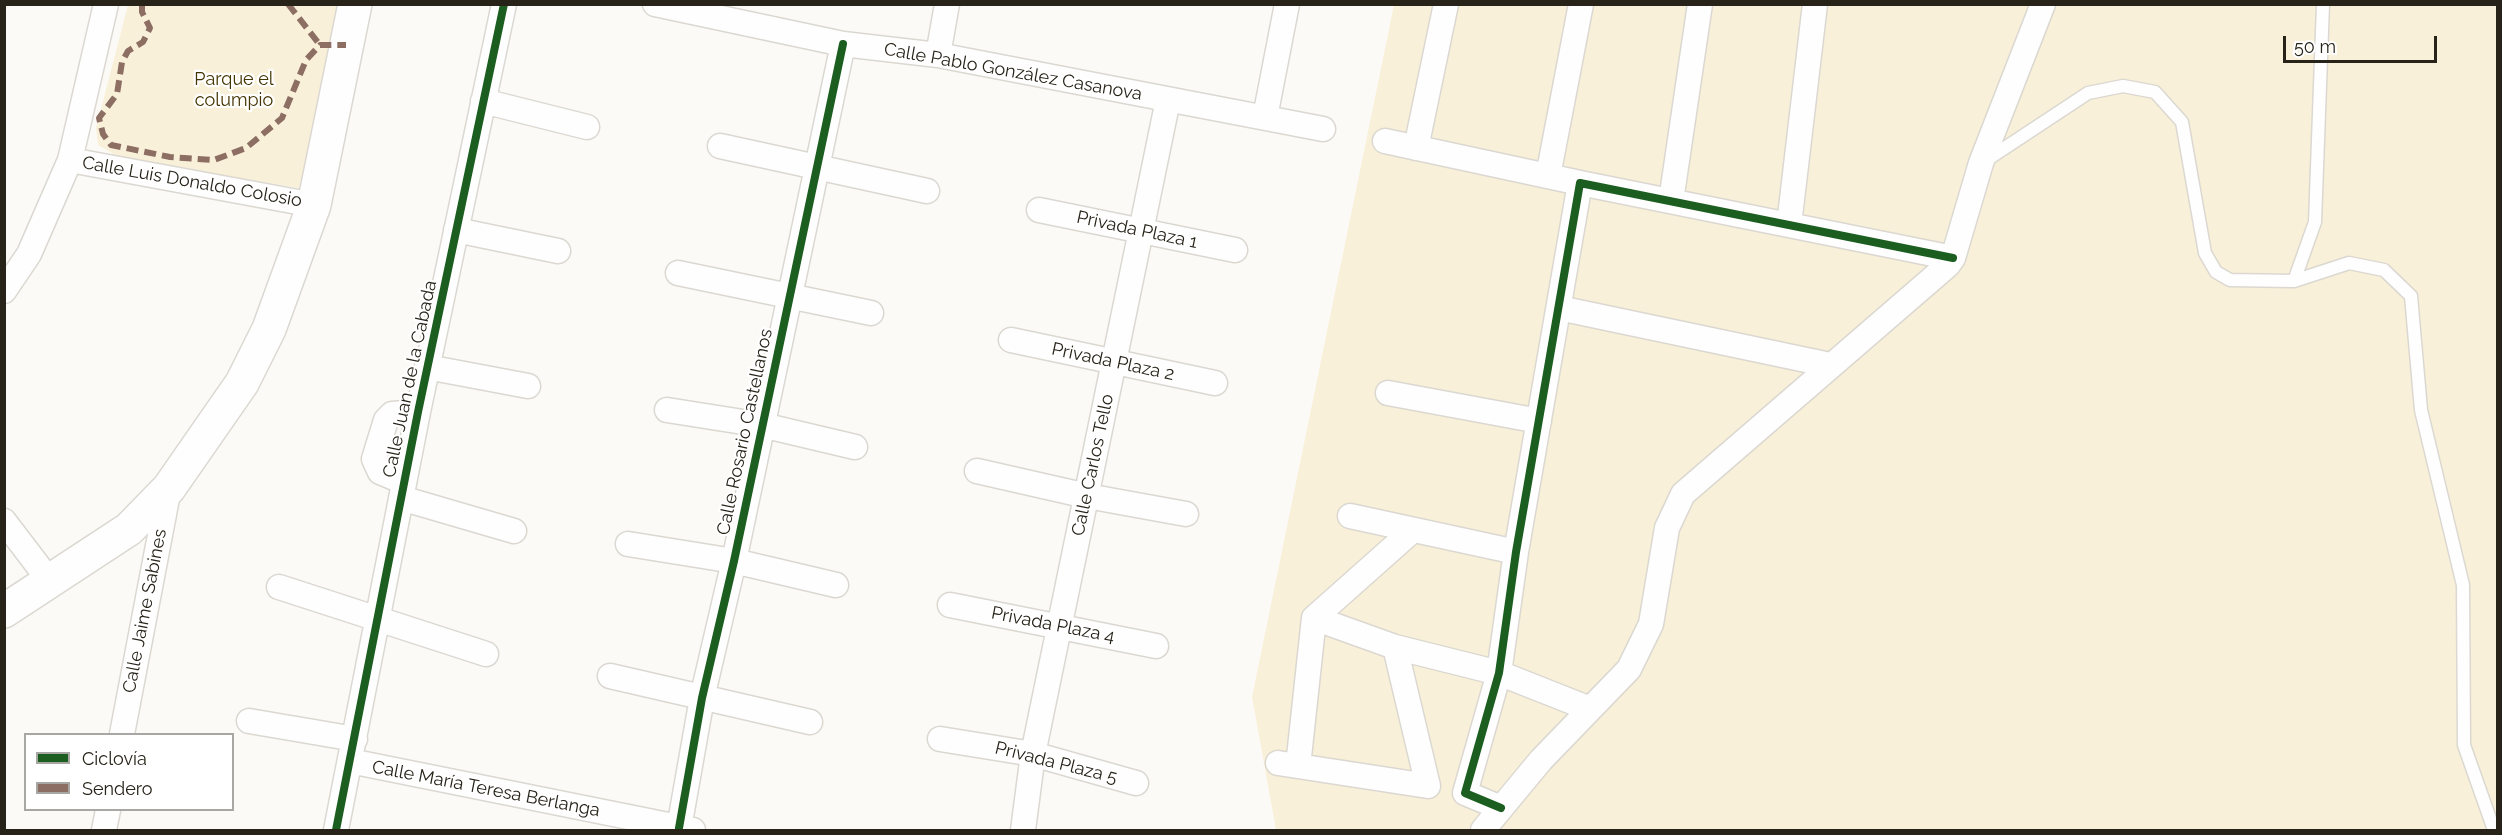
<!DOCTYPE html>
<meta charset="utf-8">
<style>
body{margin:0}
#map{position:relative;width:2502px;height:835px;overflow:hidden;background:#fcfaf7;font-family:Raleway,sans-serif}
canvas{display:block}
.frame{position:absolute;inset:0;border:6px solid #272319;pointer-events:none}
.legend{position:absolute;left:24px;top:733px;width:210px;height:78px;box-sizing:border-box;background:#fff;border:2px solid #a9a7a3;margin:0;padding:8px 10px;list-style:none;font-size:18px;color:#272319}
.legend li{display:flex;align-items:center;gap:12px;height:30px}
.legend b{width:30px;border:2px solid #a9a7a3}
.scale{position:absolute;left:2283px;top:36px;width:154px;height:27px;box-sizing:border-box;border:3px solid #272319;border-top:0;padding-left:8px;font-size:18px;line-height:21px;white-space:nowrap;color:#272319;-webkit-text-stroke:4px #fff;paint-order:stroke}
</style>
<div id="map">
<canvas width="2502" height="835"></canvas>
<div class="frame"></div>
<ul class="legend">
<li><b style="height:8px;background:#1b5e20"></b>Ciclovía</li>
<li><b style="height:8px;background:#8d6e63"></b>Sendero</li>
</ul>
<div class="scale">50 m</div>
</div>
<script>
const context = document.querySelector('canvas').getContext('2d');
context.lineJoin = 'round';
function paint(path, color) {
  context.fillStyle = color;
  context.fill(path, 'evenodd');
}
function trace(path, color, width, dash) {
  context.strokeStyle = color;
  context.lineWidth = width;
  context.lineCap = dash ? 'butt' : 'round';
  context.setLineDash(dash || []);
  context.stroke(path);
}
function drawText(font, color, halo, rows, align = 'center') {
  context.font = font + ' Raleway,sans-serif';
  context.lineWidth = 4.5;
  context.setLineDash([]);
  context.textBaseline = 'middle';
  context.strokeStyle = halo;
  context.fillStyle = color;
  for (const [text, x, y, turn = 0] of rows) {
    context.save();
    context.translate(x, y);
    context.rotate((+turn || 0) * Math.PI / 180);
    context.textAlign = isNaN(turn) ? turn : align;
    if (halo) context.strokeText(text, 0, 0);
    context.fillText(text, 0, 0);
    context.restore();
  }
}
const green = new Path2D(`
 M128,5H344L299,188L120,158L98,145L96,128Z
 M1394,5H2497V830H1276L1252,697Z`);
const lane = new Path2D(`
 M1985,161L2088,93L2123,86L2155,92L2182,122L2205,253L2216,272L2230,280L2294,281L2349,263L2384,270L2411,296L2421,410L2463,585L2464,745L2494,830
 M2294,281L2315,222L2323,4`);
const street = new Path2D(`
 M655,4L843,44L938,55L1323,129
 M938,55L947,4
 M483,101L587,127
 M1265,117L1287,4
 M1385,141L1580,183
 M720,146L927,191
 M1416,148L1446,4
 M70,160L314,205
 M1548,176L1581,4
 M1671,201L1700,4
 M1039,210L1235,250
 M1789,225L1815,4
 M456,230L558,251
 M678,273L871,313
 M4,291L29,254L70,160L106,4
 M1559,308L1830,365
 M1011,340L1215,383
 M427,367L528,386
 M1388,393L1539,421
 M667,410L762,425L855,447
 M977,471L1087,496L1186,514
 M404,482L380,472L374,459L386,420L392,414L418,412
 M401,498L514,531
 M1350,516L1516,552
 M4,521L49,580
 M1413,530L1314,618L1395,647L1499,673L1590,709
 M628,544L734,561L836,585
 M279,587L486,654
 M950,605L1156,646
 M610,676L810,722
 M249,721L355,739
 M122,734L169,488
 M940,739L1033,754L1136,783
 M350,761L693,830
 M1278,763L1428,786L1395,647
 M1298,766L1314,618
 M1501,808L1465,793L1499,673L1516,552L1580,183L1953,258
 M679,828L702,698L734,561L843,44
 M104,830L108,810
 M336,830L418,412L504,4
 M1023,830L1033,754L1168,100
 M1483,830L1541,760L1629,669L1651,624L1667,528L1683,494L1948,265L1953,258L1981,163L2043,4`);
const secondary = new Path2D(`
 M4,611L129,529L169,488L242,383L269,329L314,205L355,4`);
const quiet = new Path2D(`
 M142,4V12L150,28L143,42L128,51L122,62L117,94L99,118L103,134L111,145L170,157L214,160L246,148L282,118L306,60L320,45H346
 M288,4L320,45`);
const cycleway = new Path2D(`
 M1501,808L1465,793L1499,673L1516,552L1580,183L1953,258
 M679,828L702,698L734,561L843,44
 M336,830L418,412L504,4`);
const streetNames = [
 ["Calle Pablo González Casanova",1013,72,10],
 ["Calle Luis Donaldo Colosio",192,182,10],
 ["Privada Plaza 1",1137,230,12],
 ["Privada Plaza 2",1113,362,12],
 ["Calle Juan de la Cabada",410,379,-78],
 ["Calle Rosario Castellanos",745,432,-78],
 ["Calle Carlos Tello",1093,465,-78],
 ["Calle Jaime Sabines",145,611,-79],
 ["Privada Plaza 4",1053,625,11],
 ["Privada Plaza 5",1056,763,14],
 ["Calle María Teresa Berlanga",486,789,11]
];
const parkNames = [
 ["Parque el",234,80],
 ["columpio",234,101]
];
paint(green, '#f9f0d9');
trace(lane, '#dbd8d1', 15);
trace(street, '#dbd8d1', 27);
trace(secondary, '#dbd8d1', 36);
trace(lane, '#fffefe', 12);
trace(street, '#fffefe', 24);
trace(secondary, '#fffefe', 33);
trace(quiet, '#8d6e63', 6, [12, 6]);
trace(cycleway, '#1b5e20', 8);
drawText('18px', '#272319', '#fff', streetNames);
drawText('18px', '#433400', '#fff', parkNames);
</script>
